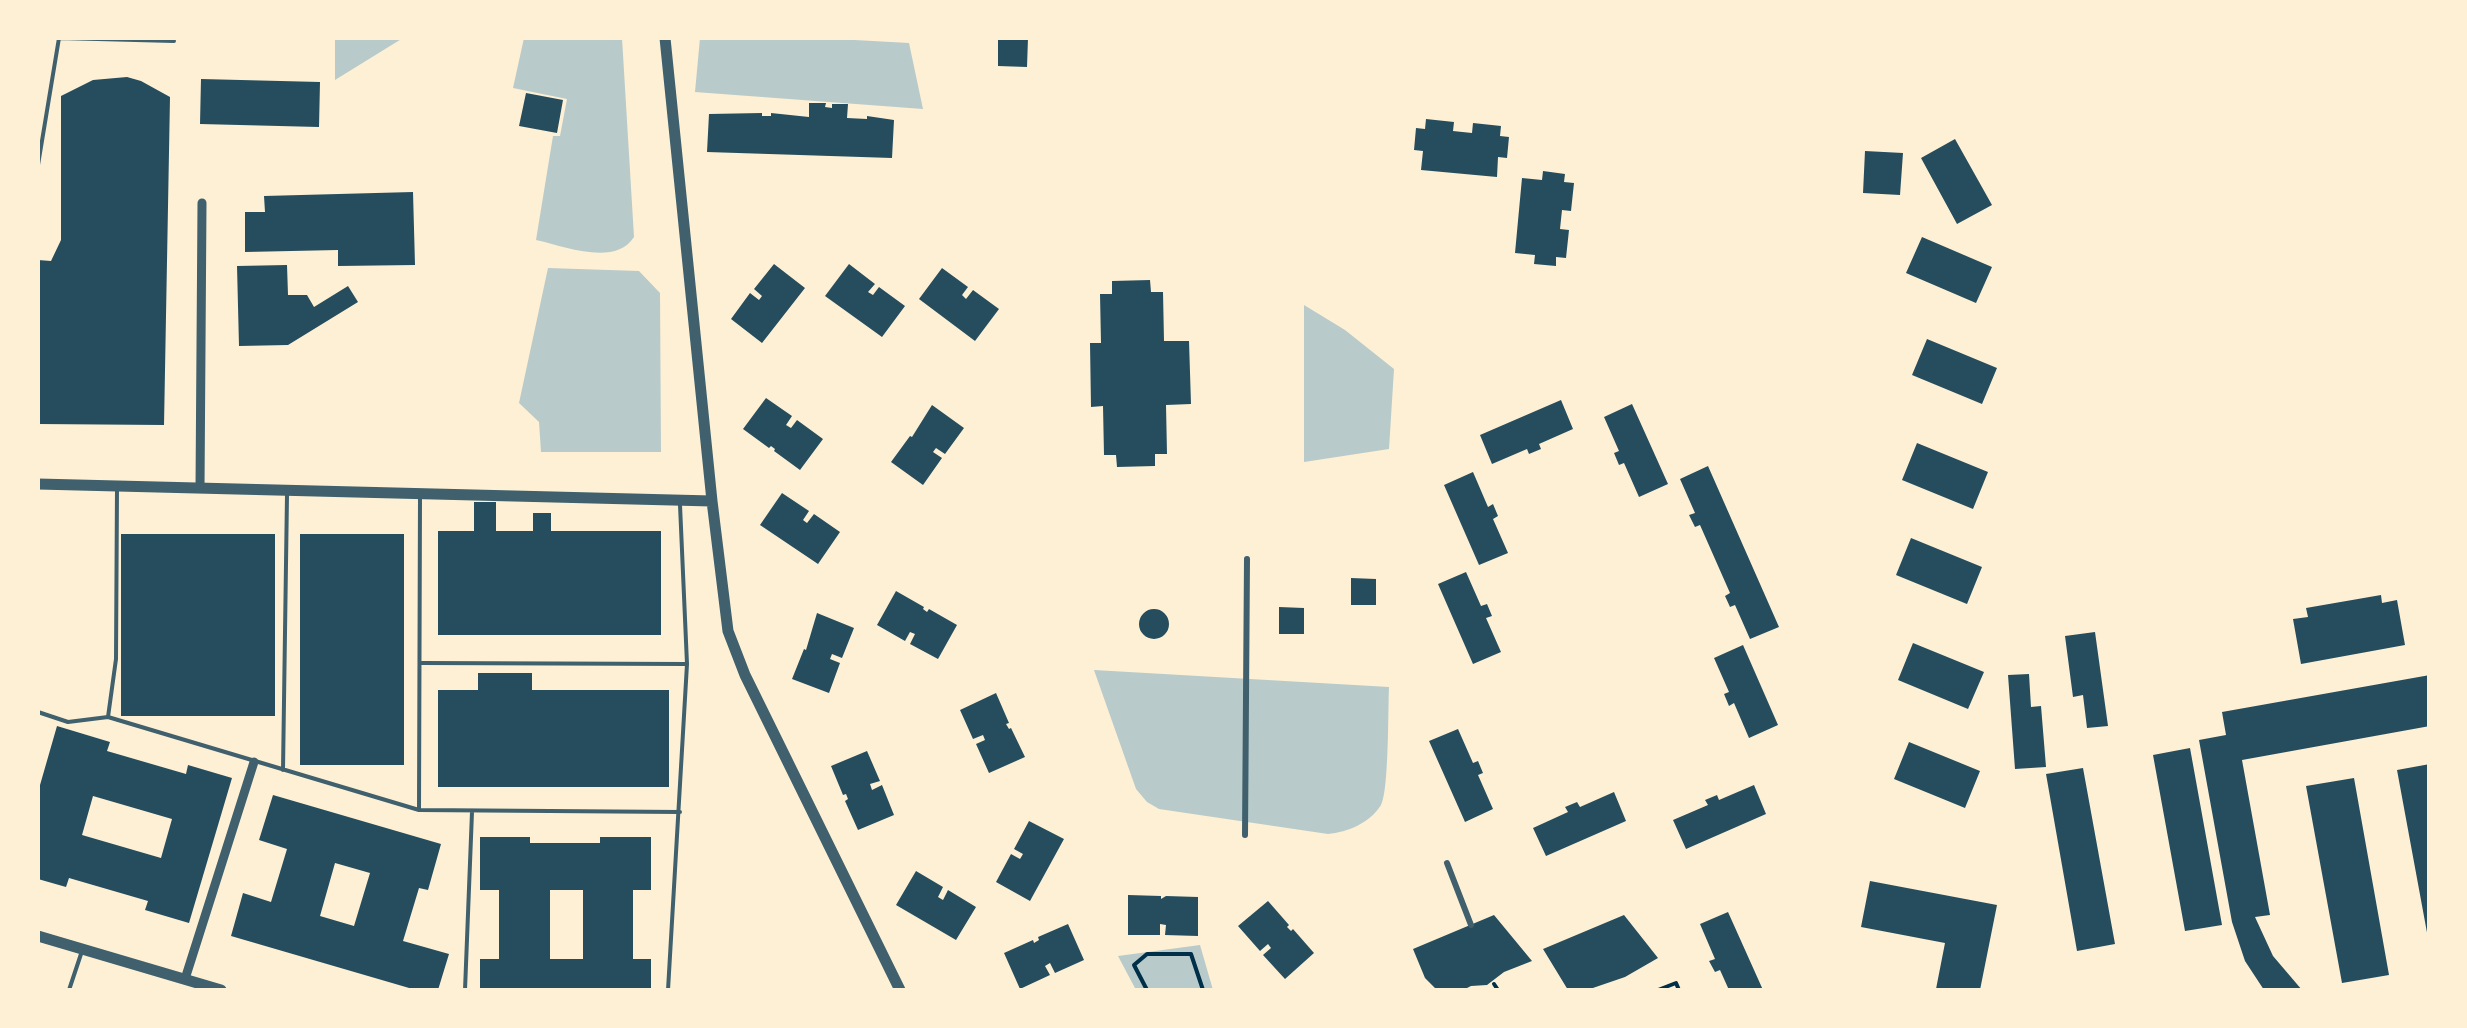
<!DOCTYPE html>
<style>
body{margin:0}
#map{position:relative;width:2467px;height:1028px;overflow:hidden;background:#fdf0d5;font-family:Helvetica,sans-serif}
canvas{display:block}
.frame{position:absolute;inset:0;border:40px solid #fdf0d5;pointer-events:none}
</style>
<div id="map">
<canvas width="2467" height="1028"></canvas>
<div class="frame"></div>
</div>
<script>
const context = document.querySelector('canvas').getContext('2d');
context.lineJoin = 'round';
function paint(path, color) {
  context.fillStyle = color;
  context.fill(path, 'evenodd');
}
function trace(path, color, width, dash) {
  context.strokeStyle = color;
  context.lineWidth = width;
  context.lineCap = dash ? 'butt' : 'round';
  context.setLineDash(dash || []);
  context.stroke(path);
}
const green = new Path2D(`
 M335,38H403L335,80Z
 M524,38H622L634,237C615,267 564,246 536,240L553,136H560L567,99L513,88Z
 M700,38H818L909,43L923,109L695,92Z
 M548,268L639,271L660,293L661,452H541L539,422L519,403Z
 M1304,305L1345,330L1394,369L1389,449L1304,462Z
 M1094,670L1389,687C1388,709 1389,791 1381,805C1370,823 1348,832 1328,834L1159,809L1147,802L1136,789Z
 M1200,945L1213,990H1136L1118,956Z`);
const building = new Path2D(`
 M998,38H1028L1027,67L998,66Z
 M127,77L141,81L170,97L164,425L38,424V260L51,261L61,240V96L93,80Z
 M201,79L320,82L319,127L200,124Z
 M526,93L563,100L557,133L519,126Z
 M809,103H826L825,107L832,108V104H848L847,118L867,119V116L894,120L892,158L707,152L709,114L762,113V116H771V113L809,117Z
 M1426,119L1454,122L1453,131L1472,133L1473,123L1501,126L1500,136L1509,137L1507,158L1498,157L1497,177L1421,170L1423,151L1414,150L1416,128L1425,129Z
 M1955,139L1992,205L1957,224L1921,158Z
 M1865,151L1903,153L1900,195L1863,193Z
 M1543,171L1565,174L1564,182L1574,183L1571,211L1562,210L1560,229L1569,230L1566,258L1556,257V266L1534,264L1535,255L1515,253L1522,178L1542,180Z
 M413,192L415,265L338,266V250L245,252V212H265L264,196Z
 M1922,237L1992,267L1976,303L1906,273Z
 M774,264L805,288L762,343L731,319L750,293L759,300L762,296L754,289Z
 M849,264L875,284L868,292L873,295L879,287L905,306L882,337L825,296Z
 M287,265L288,295H307L314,307L348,286L358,302L288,345L239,346L237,266Z
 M942,268L968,287L962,295L966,299L973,290L999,309L975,341L919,299Z
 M1150,280L1151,292H1163L1164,341H1189L1191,404L1166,405L1167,454H1155V466L1117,467L1116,455H1104L1103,406L1091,407L1090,343H1101L1100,294H1112V281Z
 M1927,339L1997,368L1982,404L1912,375Z
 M766,398L792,416L786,425L791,428L797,420L823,439L800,470L774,451L775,449L771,446L769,448L743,429Z
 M1561,400L1573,429L1539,444L1541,449L1529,454L1527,449L1492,464L1480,435Z
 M1632,404L1668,484L1639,497L1624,463L1619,465L1614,453L1619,451L1604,417Z
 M932,405L964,428L945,454L936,448L933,452L942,458L923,485L891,462L910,436L912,437Z
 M1917,443L1988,472L1973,509L1902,480Z
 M1708,466L1779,627L1750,639L1735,605L1730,607L1725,596L1730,593L1700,525L1695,527L1689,515L1695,513L1680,479Z
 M1473,472L1488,507L1493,504L1498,516L1493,519L1508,553L1479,565L1444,485Z
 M782,493L809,511L803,520L807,523L814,514L840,532L818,564L760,525Z
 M474,502H496V531H533V513H551V531H661V635H438V531H474Z
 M121,534H275V716H121Z
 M300,534H404V765H300Z
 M1911,538L1982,567L1967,604L1896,575Z
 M1466,572L1481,606L1487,604L1492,616L1486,618L1501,652L1473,664L1438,584Z
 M1351,578L1376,579V605H1351Z
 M896,591L924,607L923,609L927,612L929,609L957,625L938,659L910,644L915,634L910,632L905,641L877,625Z
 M2381,595L2382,603L2397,600L2405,645L2301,664L2293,619L2308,617L2306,608Z
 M1279,607L1304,608V634H1279Z
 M1139 624a15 15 0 1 1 30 0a15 15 0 1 1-30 0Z
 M817,613L854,628L842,658L832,654L830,659L840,663L829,693L792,679L804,649L806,650Z
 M2095,632L2108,726L2087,728L2083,695L2073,697L2065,636Z
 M1913,643L1984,672L1968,709L1898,680Z
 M1743,645L1778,725L1749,738L1734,703L1729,706L1724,694L1729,692L1714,658Z
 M478,673H532V690H669V787H438V690H478Z
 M2029,674L2031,707L2041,706L2046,767L2015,769L2008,675Z
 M2430,675V726L2242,760L2270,915L2255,917L2273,956L2302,990H2264L2245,961L2232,922L2199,740L2226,735L2222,712Z
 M996,693L1009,723L1006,724L1009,729L1011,728L1025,757L989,773L976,744L985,740L983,735L973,739L960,710Z
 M57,726L110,742L107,751L186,774L188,765L232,778L189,923L145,910L148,901L69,878L66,887L38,879V792ZM93,796L172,819L161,858L82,835Z
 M1458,729L1473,763L1478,761L1483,773L1478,775L1493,809L1465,822L1429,741Z
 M1909,742L1980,771L1965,808L1894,779Z
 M2190,748L2222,925L2185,931L2153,755Z
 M867,751L880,781L870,784L872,790L882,785L894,815L858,830L845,801L848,799L846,794L843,795L831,766Z
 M2430,764V938H2428L2397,770Z
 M2083,768L2115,944L2077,951L2046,774Z
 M2354,778L2389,975L2342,983L2306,786Z
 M1754,785L1766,814L1686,849L1673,820L1708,805L1705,800L1717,795L1719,800Z
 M1614,792L1626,821L1546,856L1533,828L1568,812L1565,807L1577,802L1580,807Z
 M273,795L441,844L428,890L419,888L403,941L449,954L438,990H416L231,936L243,893L271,902L287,849L259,840ZM335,863L370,873L354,926L320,916Z
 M1029,821L1064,839L1030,901L996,882L1011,854L1020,859L1023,854L1014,849Z
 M480,837H530V843H600V837H651V890H633V959H651V990H480V959H499V890H480ZM550,890H583V959H550Z
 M916,871L943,887L938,897L943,900L948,890L976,907L956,940L896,905Z
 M1870,881L1997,905L1980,990L1936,989L1945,943L1861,927Z
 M1128,895L1161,896V899L1166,896L1198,897V936L1165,935L1166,925L1160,924V935H1128Z
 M1268,901L1289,925L1287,927L1291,931L1293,929L1314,953L1285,979L1263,955L1271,948L1268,944L1260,951L1238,926Z
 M1728,912L1763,990H1729L1720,970L1715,972L1709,961L1715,959L1700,924Z
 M1494,915L1532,961L1504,972L1487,985L1471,986L1463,990H1437L1425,978L1413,949Z
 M1624,915L1658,958L1625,977L1587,990H1568L1543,949Z
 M1068,924L1084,960L1055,973L1050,963L1045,966L1050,975L1020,989L1004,953L1033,940L1034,943L1039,940L1038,937Z`);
const path = new Path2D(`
 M1494,984L1498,990
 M1147,990L1134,965L1147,954H1191L1203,990
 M1658,990L1676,983L1679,990`);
const service = new Path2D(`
 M59,38L174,41
 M38,165L59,38
 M117,488L116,659L108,717L419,810L680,812
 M422,663L687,664
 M38,712L68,722L108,717
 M283,770L287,495
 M419,810L420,495
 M69,990L81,954
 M465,990L472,812
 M668,990L687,664L680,505`);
const pedestrian = new Path2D(`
 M1245,835L1247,559
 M1447,863L1471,925`);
const minor = new Path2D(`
 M200,488L202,203
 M185,979L254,762`);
const tertiary = new Path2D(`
 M665,38L712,501L728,631L745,675L900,990
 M38,484L712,501
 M38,936L221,990`);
paint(green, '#b9caca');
paint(building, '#264d5e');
trace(path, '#003049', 4);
trace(service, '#3f606c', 4);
trace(pedestrian, '#3f606c', 6);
trace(minor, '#3f606c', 9);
trace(tertiary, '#3f606c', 11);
</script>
